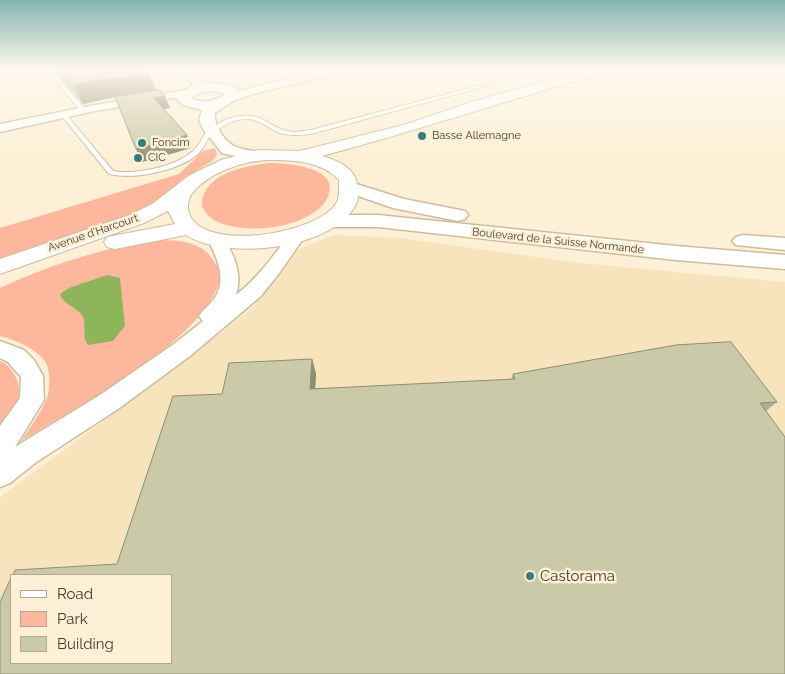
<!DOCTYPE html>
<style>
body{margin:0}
#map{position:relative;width:785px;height:674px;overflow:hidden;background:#fdf0d6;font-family:Raleway,sans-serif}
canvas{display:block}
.legend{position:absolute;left:10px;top:574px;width:162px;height:90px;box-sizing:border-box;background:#fdf0d6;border:1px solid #b2a893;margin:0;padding:6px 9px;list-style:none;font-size:15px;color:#423c2f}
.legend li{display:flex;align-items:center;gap:10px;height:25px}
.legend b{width:25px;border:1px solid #b2a893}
</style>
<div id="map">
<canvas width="785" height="674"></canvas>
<ul class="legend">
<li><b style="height:6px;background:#fff"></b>Road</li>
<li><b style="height:14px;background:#fcb79d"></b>Park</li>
<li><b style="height:14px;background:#cbcaa8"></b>Building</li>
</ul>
</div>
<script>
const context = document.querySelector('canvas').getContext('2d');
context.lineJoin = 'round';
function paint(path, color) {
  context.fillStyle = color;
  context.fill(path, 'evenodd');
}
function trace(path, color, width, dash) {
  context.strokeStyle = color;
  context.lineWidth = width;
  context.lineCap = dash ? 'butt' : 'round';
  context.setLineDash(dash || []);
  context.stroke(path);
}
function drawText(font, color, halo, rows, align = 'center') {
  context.font = font + ' Raleway,sans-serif';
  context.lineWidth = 5;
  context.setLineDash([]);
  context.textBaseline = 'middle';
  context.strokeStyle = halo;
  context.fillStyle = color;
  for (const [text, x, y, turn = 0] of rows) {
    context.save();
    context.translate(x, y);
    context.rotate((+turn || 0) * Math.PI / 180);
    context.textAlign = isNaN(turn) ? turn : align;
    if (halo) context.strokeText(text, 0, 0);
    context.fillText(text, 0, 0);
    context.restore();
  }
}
const built = new Path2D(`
 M333,235L400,238L579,263L785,282V674H0V497L166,375L252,308L297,250ZM11,575H171V663H11Z`);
const green = new Path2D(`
 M215,148L217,155L212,161L181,180L162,201L139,213L100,228L43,244L0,261V228L179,174L203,151Z
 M269,163C284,163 337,166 329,193C327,201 321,209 313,213C291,227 262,231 236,227C224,225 210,221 204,210C200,204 202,198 205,192C216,171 247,166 269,163Z
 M157,240C188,240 210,243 221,276C208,340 75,408 21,441C30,428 39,415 46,401C50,392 51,372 46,363C39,350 14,339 0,336V288C47,266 105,247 157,240Z
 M0,361C7,364 10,368 14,374C27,395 11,414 0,432Z`);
const water = new Path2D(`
 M107,275L120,278L125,326L113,341L88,345C81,334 87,328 83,317C78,307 63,305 60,294L69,288Z`);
const service = new Path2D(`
 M45,69H50L85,109V111H81Z
 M506,69C513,69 517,72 523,73C530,74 540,69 548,69L311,134C300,135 291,136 280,133C272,130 266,125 259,122C246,115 230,121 219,129V137L214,136L213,128C225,117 246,112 262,119C270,123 277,129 287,131C295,133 303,131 311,130L519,75Z
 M61,113H65L113,171C136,175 175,167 193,151C200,145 203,136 208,128L213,129C209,137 205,146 199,153C180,171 133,180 109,174L61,115Z`);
const minor = new Path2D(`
 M173,69H184L202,82L217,85L218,87L213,90L195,86Z
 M187,90L192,93L191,95L95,111L0,132V124L95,105Z
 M297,231L303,232L305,236L280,272L261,296L190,356L118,409L35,463L10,483L0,487V426L20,398L21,377L8,362L0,358V341L24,350L34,360L43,376L44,400L15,447L100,395L174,344L203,321L199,316C204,308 213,303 217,294C226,277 216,255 208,240L210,236H222C234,254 243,274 236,295C258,278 274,255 291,232Z`);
const tertiary = new Path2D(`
 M326,69H349L347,71L253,94L235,100L215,113C213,123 224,141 234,146C241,150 254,150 262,153L264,156L262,159L256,161L222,153L203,129L199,120L202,110L183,105L176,99C189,80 215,82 236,87L238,91ZM211,91L226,94C216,101 202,104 190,98L199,93Z
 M350,182L404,199L465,211L468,215L465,219L458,221L393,208L344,191L341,187L344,183Z
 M331,215H378L676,246L785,255V269L676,260L378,227H331L324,225L321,221L324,217Z
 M743,235L785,238V250L736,245L732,241L736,237Z`);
const secondary = new Path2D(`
 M588,69H609L607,72C512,99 418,130 322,156C337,160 357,169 357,186C358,191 359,197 357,202C337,250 225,261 186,235L115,249L107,247L104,242L107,237L175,224L168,211L144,223L0,274V259L130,215L152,204L190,175L221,160L259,150L300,151L407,124L468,103ZM270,160C294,160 321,161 339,180C339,187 340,197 337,202C317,237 190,254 188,207C188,197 192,192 200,185C218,170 247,160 270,160Z`);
const wall = new Path2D(`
 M52,69H144L156,90L165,96L170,108L164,109L187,135L191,148L142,162L115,97L83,104Z
 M312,359L316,374L315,389L511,380L513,374L777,402L766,411L117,564L222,394Z`);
const shadedWall = new Path2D(`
 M150,74L157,93L115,97L83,104L74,85L107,78Z
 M165,96L170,108L159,110L154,98Z
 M187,135L191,148L142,162L136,149Z
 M312,359L316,374L314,404L310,389Z`);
const building = new Path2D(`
 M59,69H144L150,74L108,80L107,78L74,85Z
 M160,90L165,96L154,98L187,135L136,149L115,97Z
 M731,342L777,402L760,403L785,437V674H0V602L11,578V663H171V575H13L15,570L117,564L173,396L222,394L229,363L312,359L310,389L515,379L513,374L676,345Z`);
const markers = [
 [422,136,5,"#357e7c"],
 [142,143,5,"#357e7c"],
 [138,158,5,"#357e7c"],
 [530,576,5,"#357e7c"]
];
const farPoinames = [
 ["Basse Allemagne",432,136],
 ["Foncim",152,143],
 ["CIC",148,158]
];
const farStreetnames = [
 ["Avenue d'Harcourt",93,233,-19],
 ["Boulevard de la Suisse Normande",558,241,6]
];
const nearPoinames = [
 ["Castorama",540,576]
];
paint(built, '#f7e4bc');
paint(green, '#fcb79d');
paint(water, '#8fb55b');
trace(service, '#cdbd9e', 2);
trace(minor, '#cdbd9e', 3);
trace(tertiary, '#cdbd9e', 3);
trace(secondary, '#cdbd9e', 2);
paint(service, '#fff');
paint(minor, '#fff');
paint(tertiary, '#fff');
paint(secondary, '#fff');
paint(wall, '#afae90');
paint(shadedWall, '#8e8d76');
paint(building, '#cbcaa8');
trace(building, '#8e8d76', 1);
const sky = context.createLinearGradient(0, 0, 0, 164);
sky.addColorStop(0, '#84b4b0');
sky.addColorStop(0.42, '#fef8ed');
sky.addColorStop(1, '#fef8ed00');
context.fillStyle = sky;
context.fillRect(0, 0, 785, 164);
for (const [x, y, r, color] of markers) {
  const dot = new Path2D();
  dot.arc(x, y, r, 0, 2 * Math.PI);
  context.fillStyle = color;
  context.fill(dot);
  trace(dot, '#fdf0d6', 2);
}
drawText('11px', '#423c2f', '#fdf0d6', farPoinames, 'left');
drawText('11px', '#423c2f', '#fdf0d6', farStreetnames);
drawText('15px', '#423c2f', '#fdf0d6', nearPoinames, 'left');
</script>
